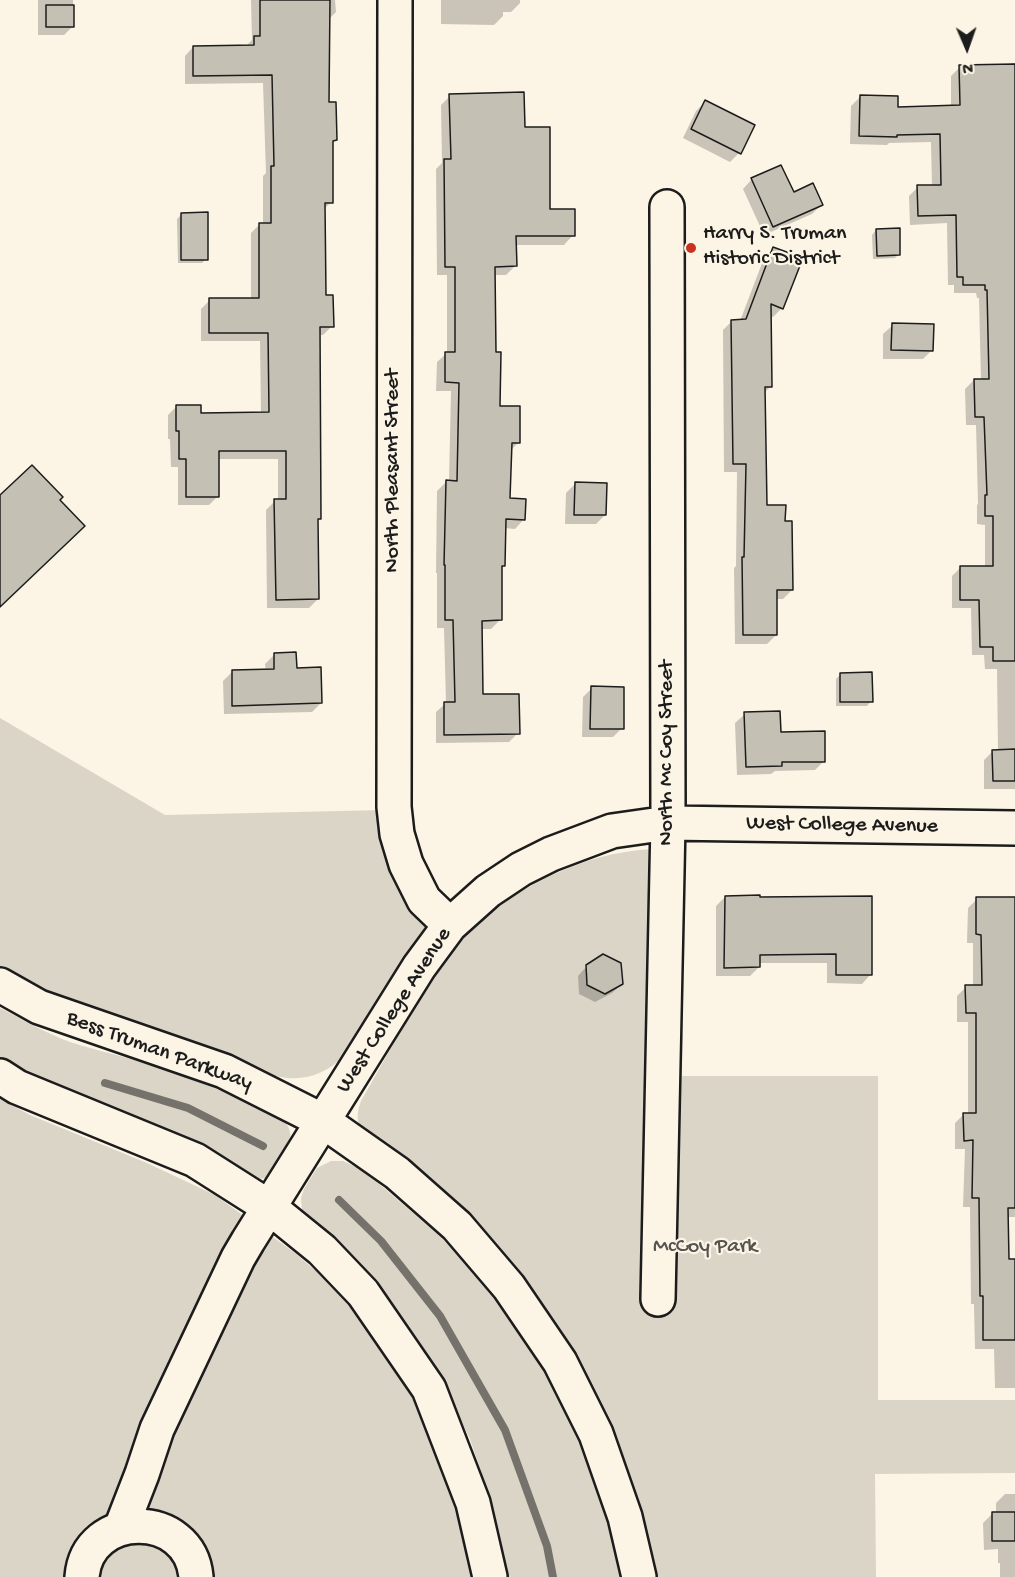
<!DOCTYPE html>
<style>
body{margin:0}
#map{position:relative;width:1015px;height:1577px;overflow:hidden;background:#fcf5e5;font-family:"Gochi Hand",sans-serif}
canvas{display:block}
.north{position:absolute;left:937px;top:18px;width:60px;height:60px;-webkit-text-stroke:4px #fcf5e5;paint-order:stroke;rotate:178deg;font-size:16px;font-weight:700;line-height:24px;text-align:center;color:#1c1c1c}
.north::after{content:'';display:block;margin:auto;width:21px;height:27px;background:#1c1c1c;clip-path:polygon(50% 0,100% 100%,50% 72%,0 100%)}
</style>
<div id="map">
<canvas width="1015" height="1577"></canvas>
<div class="north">N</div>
</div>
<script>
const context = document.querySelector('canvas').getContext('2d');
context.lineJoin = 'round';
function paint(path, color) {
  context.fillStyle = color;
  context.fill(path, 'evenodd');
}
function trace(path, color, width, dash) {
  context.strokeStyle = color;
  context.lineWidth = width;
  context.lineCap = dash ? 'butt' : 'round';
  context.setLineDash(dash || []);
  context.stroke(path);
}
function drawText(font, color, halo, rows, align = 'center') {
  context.font = font + ' "Gochi Hand",sans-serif';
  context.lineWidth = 4.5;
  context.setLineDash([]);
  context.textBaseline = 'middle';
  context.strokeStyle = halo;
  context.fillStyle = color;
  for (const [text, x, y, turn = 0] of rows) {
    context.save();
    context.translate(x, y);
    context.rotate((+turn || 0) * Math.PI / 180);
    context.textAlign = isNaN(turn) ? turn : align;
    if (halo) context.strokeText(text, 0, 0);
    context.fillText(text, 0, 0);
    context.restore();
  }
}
const green = new Path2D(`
 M0,718L165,815L384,810L428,926L347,1054C321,1078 300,1083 266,1074L88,1014L0,974Z
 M652,849L658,852H685L682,1076H878V1400H1015V1473L875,1474L876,1577H650L639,1510L627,1467L603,1411L361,1132C357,1119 356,1115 361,1101C392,1048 425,982 466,936C510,888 586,852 652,849Z
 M0,1008C23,1020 46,1033 70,1042C98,1051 127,1057 154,1066C179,1074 203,1084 227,1093C242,1099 275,1110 285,1122C296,1135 288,1152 281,1164C271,1180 262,1180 246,1178L0,1065Z
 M0,1099L30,1115L147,1163L215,1195L295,1253L317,1272L350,1306L377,1340L414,1399L433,1436L454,1491L475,1577H0Z
 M331,1161H343L363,1170L435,1232L464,1260L532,1345L589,1445L624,1577H504L481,1471L470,1439L449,1396L425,1353L397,1315L308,1221L302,1210L301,1198L304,1189L317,1168Z`);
const shadow = new Path2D(`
 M38,0H73V26L64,35H38Z
 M251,0H335L336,12L328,20L327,103L335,140L331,144V202L324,209L325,297L332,326L323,335H319L320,519L317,522L318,599L309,608H267L266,510L275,501H278V459H218V496L209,505H178V467H171L170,439H168V415L177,406L200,414H261L260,341H201V309L210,300H251V233L260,224H263V176L266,173L263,83L185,84V56L193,47H245L252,40Z
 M441,0H520V3L511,12H503V16L494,25L441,24Z
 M1011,63H1015V789H984V760L993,751H998L997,669H985L984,655H972L971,608H952V576L961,567H985V525L977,524V505L978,504L976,425H966L965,389L974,380H981L979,298H977L976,293H954V285H948L947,223L910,225L909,196L918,187H932L931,142L889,143L887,145L850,144L851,106L860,97L896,109L951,107V76L960,67L1009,66Z
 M450,96L523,128L549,210L573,235L564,245H515V266L506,275H494V353L498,407L518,443L510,451L509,500L524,519L515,529L504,528L503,565L500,569V620L491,629H480L481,695L518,733L509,742L436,743V712L446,703L444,628H437V573H436L437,491L446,482H449L451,391H436L437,362L447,353V275H437L436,169L442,163L441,105Z
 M705,102L739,153L730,162L683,138L696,111Z
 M752,179L793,193L821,205L812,214L764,235L743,189Z
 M182,214L206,259L202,263H178L177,219Z
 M876,230L899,254L895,258L873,259L872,235Z
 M773,249L782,308L773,317L769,316L771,386L764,393L765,506L784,522L792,590L783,599H775L776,635L767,644H735L734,568L736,566L737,472H724L723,330L732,321H740L764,258Z
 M893,325L932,350L923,359H883V334Z
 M575,484L605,515L596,524H565L566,493Z
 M274,655L296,670L321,703L312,712L224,714L223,681L232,672L266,671L265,664Z
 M840,675L871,701L867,706H836V679Z
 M592,688L622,728L613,737H582L583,697Z
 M745,714L779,733L824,761L815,770L775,771L771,774L737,775L735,723Z
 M725,897L759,899L871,974L862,984L827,983V963H759V967L750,976H716V906Z
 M977,899H1015V1217H1007V1261H1015V1388H995L994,1349H975L974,1304H971L970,1207H963L965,1149H955V1123L964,1114H968V1022H957V996L966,987H973V943H967L968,908Z
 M587,966L622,984L612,993L595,1002L579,994L578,976Z
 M1005,1494H1015V1577H1000V1563H998V1549L984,1550L983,1523L992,1514H996V1503Z`);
const stream = new Path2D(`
 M105,1083L188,1108L263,1146
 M339,1200L381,1241L440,1316L505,1430L547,1546L553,1577`);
const building = new Path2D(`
 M260,0H330L329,102H336L337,140L333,141V203H325L326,295H333L334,327H320L321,519H318L319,599L276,600L274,499H286V451H219V497H186V459H179V431H176V405H201V413L269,412L268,333H209V298H259V223H271V166H274L272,75L193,76V46L254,45V36H260Z
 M46,5H74V27H46Z
 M1015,64V661H993V647H980L979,600H960V566H993V516H985V495H987L984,417H975L974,379H989L987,290H985V285H963V277H957L956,215L918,216L917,185H941L940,134L897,135V137L859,136L860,95L898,96V107L960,105L959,65Z
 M524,92L525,127H550V209H575V236H516L517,266L495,267L496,352H501L500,406H520V443H512L510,498L526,499L525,520L506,519L505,566H502V620L482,621L483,694H519L520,734L444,735V702H455L453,620H445V565H444L446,480L457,481L459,383L445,382V352H455V267H445L444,159H451L449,94Z
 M705,100L755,125L741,154L691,129Z
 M781,165L794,192L813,183L823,205L773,227L751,178Z
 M208,212V260H181V213Z
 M900,228V255L877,256L876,229Z
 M773,247L803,258L783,309L771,304L772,387H765L767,505H786L785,521H792L793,590H777V635H743L742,557H744L746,464H733L731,320L746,319Z
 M892,323L934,324L933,351L891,350Z
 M32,465L63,497L60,500L85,526L0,607V495Z
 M575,482L607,483L606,515H574Z
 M296,652L297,668L321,667L322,703L232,706V670L274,669V653Z
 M872,672L873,702H840V673Z
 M591,686L624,687V729H590Z
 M780,711L781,732L825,731V762H782V766L746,767L744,712Z
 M1015,749V781H993L992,750Z
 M760,895V897L872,896V975H836V954L760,955V967L724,968L725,896Z
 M976,897H1015V1208H1008L1009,1259H1015V1340H983V1296H980L979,1198H972L973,1140L964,1141L963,1113H976V1013H966L965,985H982L981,935L976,934Z
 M603,954L621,963L623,984L605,994L587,985L586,965Z
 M992,1512H1015V1541H992Z`);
const minor = new Path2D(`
 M395,0L394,807L397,834L406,864L424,900L450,925
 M0,985L39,1007L224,1071L323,1121L397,1173L457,1226L509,1287L560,1362L596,1434L625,1517L639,1577
 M0,1076L17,1087L195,1160L269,1207L322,1250L363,1293L429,1389L473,1503L490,1577
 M658,1299L668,823L667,207
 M121,1528L142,1474L157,1429L238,1258L248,1241L419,967L450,925L488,891L521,869L551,854L612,831L668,823L1015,828
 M82,1577C87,1510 190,1509 196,1577`);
const markers = [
 [691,248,6,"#c8321e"]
];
const poiNames = [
 ["Harry S. Truman",703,235],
 ["Historic District",703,260]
];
const streetNames = [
 ["North Pleasant Street",394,471,-90],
 ["North Mc Coy Street",668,753,-90],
 ["West College Avenue",842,826,1],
 ["West College Avenue",395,1011,-57],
 ["Bess Truman Parkway",159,1052,20]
];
const parkNames = [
 ["McCoy Park",705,1248]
];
paint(green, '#dbd5c8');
paint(shadow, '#0003');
trace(stream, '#75726c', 8);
paint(building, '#c4c0b3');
trace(building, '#1c1c1c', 1.5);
trace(minor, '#1c1c1c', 38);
trace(minor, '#fcf5e5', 33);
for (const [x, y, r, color] of markers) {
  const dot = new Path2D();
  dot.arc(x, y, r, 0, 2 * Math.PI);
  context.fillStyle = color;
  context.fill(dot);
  trace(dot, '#fcf5e5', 2);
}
drawText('22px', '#1c1c1c', '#fcf5e5', poiNames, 'left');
drawText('22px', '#1c1c1c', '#fcf5e5', streetNames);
drawText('22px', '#555450', '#fcf5e5', parkNames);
</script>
